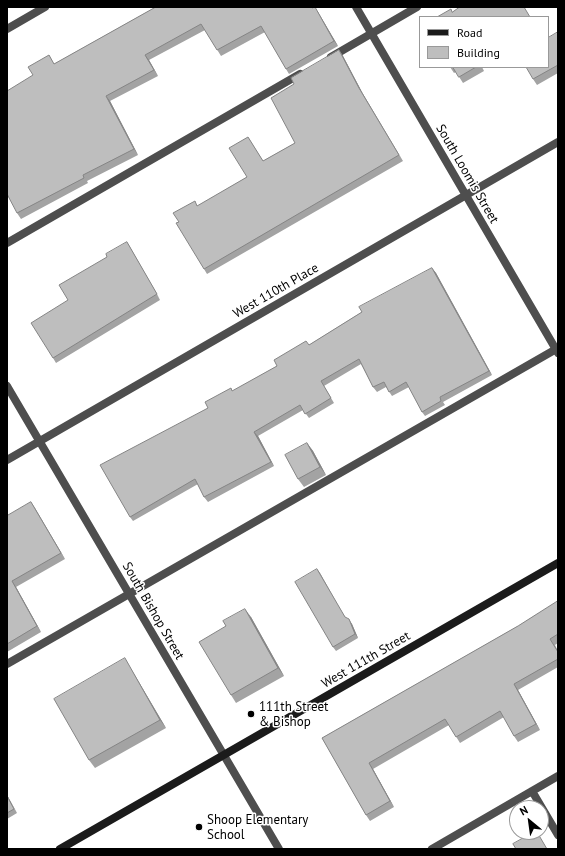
<!DOCTYPE html>
<style>
body{margin:0}
#map{position:relative;width:565px;height:856px;overflow:hidden;background:#fff;font-family:"PT Sans",sans-serif}
canvas{display:block}
.frame{position:absolute;inset:0;border:8px solid #000;pointer-events:none}
.legend{position:absolute;left:419px;top:16px;width:130px;height:52px;box-sizing:border-box;background:#fff;border:1px solid #999;margin:0;padding:5px 7px;list-style:none;font-size:12px;color:#000}
.legend li{display:flex;align-items:center;gap:8px;height:20px}
.legend b{width:20px;border:1px solid #999}
.north{position:absolute;left:509px;top:800px;width:40px;height:40px;box-sizing:border-box;background:#fff;border:1px solid #999;border-radius:50%;rotate:331deg;font-size:11px;font-weight:700;line-height:16px;text-align:center;color:#000}
.north::after{content:'';display:block;margin:auto;width:14px;height:18px;background:#000;clip-path:polygon(50% 0,100% 100%,50% 72%,0 100%)}
</style>
<div id="map">
<canvas width="565" height="856"></canvas>
<div class="frame"></div>
<ul class="legend">
<li><b style="height:5px;background:#1b1b1b"></b>Road</li>
<li><b style="height:11px;background:#bebebe"></b>Building</li>
</ul>
<div class="north">N</div>
</div>
<script>
const context = document.querySelector('canvas').getContext('2d');
context.lineJoin = 'round';
function trace(path, color, width, dash) {
  context.strokeStyle = color;
  context.lineWidth = width;
  context.lineCap = dash ? 'butt' : 'round';
  context.setLineDash(dash || []);
  context.stroke(path);
}
function paint(path, color) {
  context.fillStyle = color;
  context.fill(path, 'evenodd');
}
function drawText(font, color, halo, rows, align = 'center') {
  context.font = font + ' "PT Sans",sans-serif';
  context.lineWidth = 3;
  context.setLineDash([]);
  context.textBaseline = 'middle';
  context.strokeStyle = halo;
  context.fillStyle = color;
  for (const [text, x, y, turn = 0] of rows) {
    context.save();
    context.translate(x, y);
    context.rotate((+turn || 0) * Math.PI / 180);
    context.textAlign = isNaN(turn) ? turn : align;
    if (halo) context.strokeText(text, 0, 0);
    context.fillText(text, 0, 0);
    context.restore();
  }
}
const service = new Path2D(`
 M331,57L417,7
 M7,243L300,74
 M7,664L558,348
 M532,791L558,835
 M432,849L558,776`);
const minor = new Path2D(`
 M356,7L558,353
 M7,29L45,7
 M7,386L279,849
 M7,460L558,142`);
const secondary = new Path2D(`
 M60,849L558,563`);
const wall = new Path2D(`
 M311,7L312,8L318,12L338,46L289,74L286,69L265,32L221,56L205,30L149,60L158,76L110,101L138,155L87,181L88,183L21,219L17,213L33,75L49,55L54,64L154,8Z
 M558,32V73L537,85L533,79Z
 M339,50L343,56L363,94L403,161L207,274L204,269L179,222L198,206L247,177L248,137L263,161L295,143L294,84Z
 M450,67H482L484,71L463,83L456,72L454,73Z
 M127,242L160,300L56,363L53,358L68,300L107,257Z
 M432,268L436,273L492,375L443,402L445,405L425,416L422,412L409,387L392,396L386,387L377,392L373,387L361,364L324,386L334,403L309,418L303,410L258,436L274,466L208,502L204,497L198,484L133,521L130,517L208,408L233,391L277,366L309,345Z
 M307,443L313,451L326,475L304,487L298,479Z
 M31,502L65,559L16,587L41,632L7,652V516Z
 M317,569L345,618L352,624L358,638L336,651L333,647Z
 M558,601V643L555,645L558,651V667L518,690L540,730L518,742L514,736L504,717L460,743L449,725L373,769L394,807L370,821L366,815L322,738L518,626Z
 M251,617L284,676L236,703L231,695L226,626Z
 M130,667L166,728L95,768L89,760Z
 M7,795L17,813L7,819Z`);
const shadedWall = new Path2D(`
 M315,7L318,12L338,46L334,41Z
 M339,50L343,56L363,94L403,161L359,88Z
 M145,55L149,60L158,76L154,70Z
 M106,96L110,101L138,155L134,149Z
 M127,242L130,248L160,300L157,294Z
 M432,268L436,273L492,375L489,371Z
 M254,432L258,436L274,466L271,462Z
 M307,443L313,451L326,475L320,467Z
 M31,502L35,508L65,559L61,553Z
 M317,569L320,573L347,621L345,617Z
 M12,581L16,587L41,632L37,626Z
 M245,609L251,617L284,676L278,668Z
 M349,619L352,624L358,638L355,634Z
 M125,658L130,667L166,728L160,720Z
 M514,684L518,690L540,730L536,724Z
 M369,763L373,769L394,807L390,801Z
 M7,795L17,813L7,796Z`);
const building = new Path2D(`
 M153,7H311L312,8L315,7L334,41L286,69L261,26L217,50L201,24L145,55L154,70L106,96L134,149L83,175L84,178L17,213L7,194V91L33,75L28,67L49,55L54,64L154,8Z
 M460,7H524L530,17H437L451,9L452,12Z
 M558,32V65L533,79L526,67H548V38Z
 M339,50L359,88L399,155L204,269L176,223L179,222L173,213L195,201L197,206L247,177L229,148L248,137L263,161L295,143L271,98L294,84L291,78Z
 M453,67H476L459,77Z
 M127,242L157,294L53,358L31,323L68,300L59,285L107,257L106,254Z
 M432,268L489,371L440,397L441,401L422,412L406,382L389,392L384,382L373,387L359,359L321,381L331,398L305,414L300,405L254,432L271,462L204,497L195,479L130,517L100,465L208,408L205,402L231,388L232,391L277,366L274,360L306,341L309,345L362,312L359,307Z
 M307,443L320,467L298,479L285,455Z
 M31,502L61,553L12,581L37,626L7,644V516Z
 M317,569L345,617L349,619L355,634L333,647L295,582Z
 M558,601V634L550,639L558,652V659L514,684L536,724L514,736L500,711L456,737L445,719L369,763L390,801L366,815L322,738L518,626Z
 M245,609L278,668L231,695L199,642L226,626L223,621Z
 M125,658L160,720L89,760L54,699Z
 M7,796L14,809L7,813Z
 M534,832H537L547,849H516L513,844Z`);
const markers = [
 [251,714,4,"#000"],
 [199,827,4,"#000"]
];
const streetNames = [
 ["South Loomis Street",467,174,60],
 ["West 110th Place",276,291,-30],
 ["South Bishop Street",153,611,60],
 ["West 111th Street",366,660,-30]
];
const poiNames = [
 ["111th Street",259,707],
 ["& Bishop",259,722],
 ["Shoop Elementary",207,820],
 ["School",207,835]
];
trace(service, '#4e4e4e', 8);
trace(minor, '#4e4e4e', 8);
trace(secondary, '#1b1b1b', 8);
paint(wall, '#a3a3a3');
paint(shadedWall, '#858585');
paint(building, '#bebebe');
trace(building, '#858585', 1);
for (const [x, y, r, color] of markers) {
  const dot = new Path2D();
  dot.arc(x, y, r, 0, 2 * Math.PI);
  context.fillStyle = color;
  context.fill(dot);
  trace(dot, '#fff', 1.5);
}
drawText('13px', '#000', '#fff', streetNames);
drawText('13px', '#000', '#fff', poiNames, 'left');
</script>
